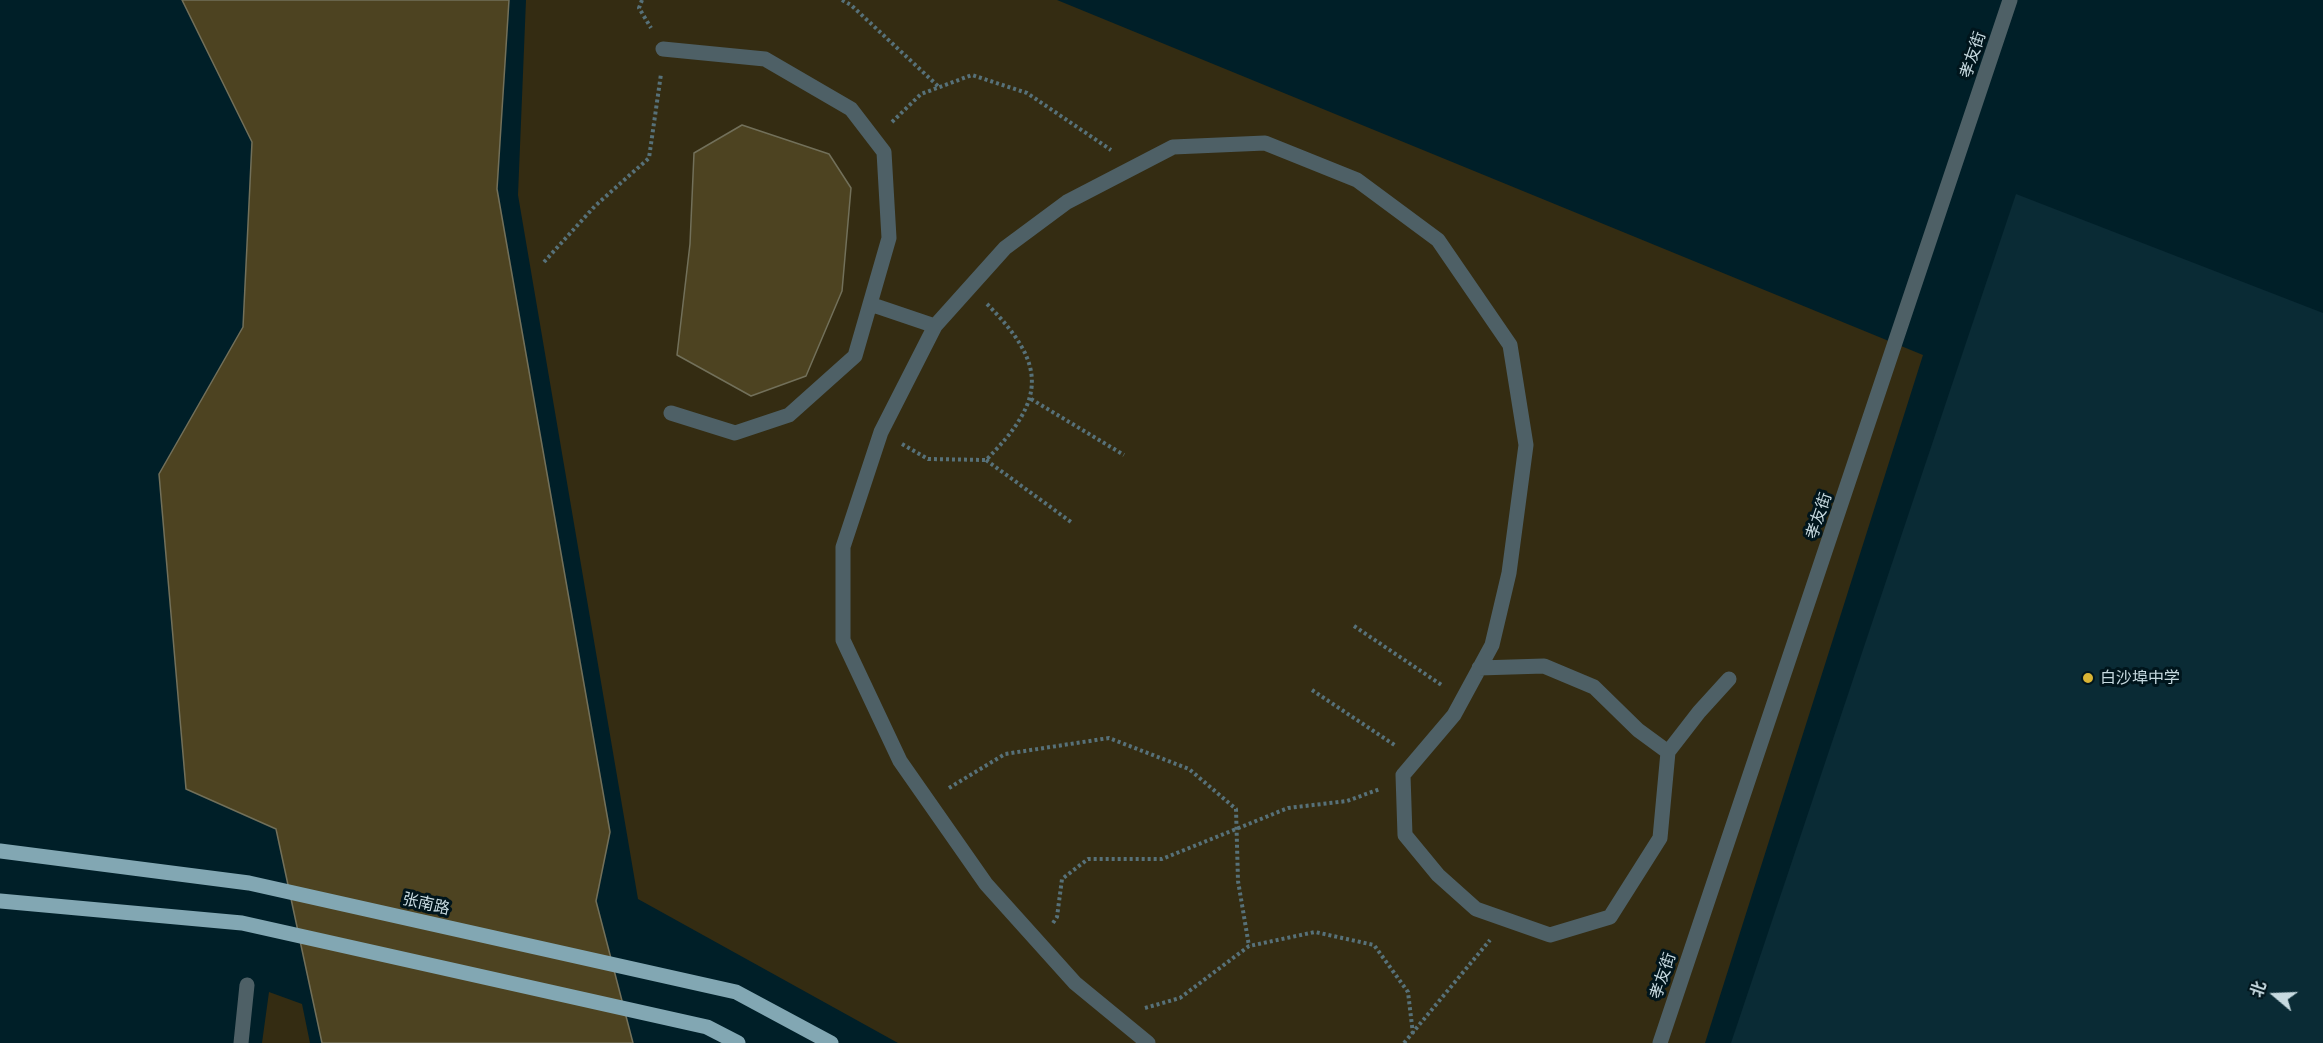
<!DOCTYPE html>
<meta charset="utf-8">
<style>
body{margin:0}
#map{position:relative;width:2323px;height:1043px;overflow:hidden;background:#001f28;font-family:"Playfair Display","Noto Sans SC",serif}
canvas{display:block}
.north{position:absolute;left:2245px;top:965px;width:60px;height:60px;-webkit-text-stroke:4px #00151c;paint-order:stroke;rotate:289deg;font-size:16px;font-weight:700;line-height:24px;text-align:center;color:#c7dae0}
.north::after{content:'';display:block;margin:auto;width:21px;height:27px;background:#c7dae0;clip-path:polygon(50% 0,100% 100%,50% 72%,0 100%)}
</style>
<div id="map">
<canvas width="2323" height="1043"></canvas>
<div class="north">北</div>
</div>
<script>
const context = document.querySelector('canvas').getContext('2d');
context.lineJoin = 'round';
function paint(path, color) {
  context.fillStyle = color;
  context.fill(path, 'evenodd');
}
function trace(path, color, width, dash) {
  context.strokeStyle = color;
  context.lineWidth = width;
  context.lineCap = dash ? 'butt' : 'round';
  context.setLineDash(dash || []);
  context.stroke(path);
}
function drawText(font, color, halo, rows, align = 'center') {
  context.font = font + ' "Playfair Display","Noto Sans SC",serif';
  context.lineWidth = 6;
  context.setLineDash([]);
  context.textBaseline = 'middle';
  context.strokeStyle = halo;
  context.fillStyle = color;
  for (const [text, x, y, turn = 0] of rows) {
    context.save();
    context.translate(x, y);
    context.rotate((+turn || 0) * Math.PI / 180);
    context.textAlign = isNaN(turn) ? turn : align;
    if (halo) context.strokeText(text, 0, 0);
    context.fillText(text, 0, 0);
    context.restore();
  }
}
const built = new Path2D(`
 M2016,194L2323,313V1043H1731Z`);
const green = new Path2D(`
 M526,0H1057L1923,355L1705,1043H898L638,899L518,195Z
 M269,992L302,1004L310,1043H262Z`);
const water = new Path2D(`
 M182,0H509L497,189L610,832L596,901L633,1043H322L276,829L186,789L159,474L243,327L252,142Z
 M742,125L829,154L851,188L842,291L806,376L751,396L677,355L690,244L694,153Z`);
const path = new Path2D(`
 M642,0L639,8L651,28
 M842,0L851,5L939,87
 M892,122L921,94L972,75L1027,93L1111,150
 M544,262L595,206L649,158L661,74
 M1031,399L1124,455
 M902,444L928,459L986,460C1046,400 1048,365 987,304
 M986,460L1071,522
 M1354,626L1443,686
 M1312,690L1396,746
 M949,788L1005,754L1109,738L1189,769L1236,809L1238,881L1249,946
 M1053,923L1057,917L1062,879L1088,859H1162L1288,808L1347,801L1380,789
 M1145,1008L1180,998L1249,946L1315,932L1374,945L1408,992L1413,1034
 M1404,1043L1490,940`);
const minor = new Path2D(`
 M663,49L765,59L851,109L884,152L889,238L855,356L789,415L735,433L671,413
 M870,304L935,326
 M1479,668L1544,666L1594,687L1638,730L1668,752
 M241,1043L247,985
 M1148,1043L1075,983L986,884L900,761L843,640V547L881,432L935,326L1005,248L1067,202L1173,147L1265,143L1357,180L1438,240L1510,345L1526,445L1509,573L1492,645L1454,715L1403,775L1405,835L1438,875L1476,909L1550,935L1610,917L1660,838L1668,752L1699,712L1729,679
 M1660,1043L2010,0`);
const major = new Path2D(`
 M0,851L249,883L736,992L831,1043
 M0,901L242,923L707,1027L738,1043`);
const markers = [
 [2088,678,6,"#d9b434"]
];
const streetNames = [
 ["孝友街",1973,55,-71],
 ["孝友街",1819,516,-71],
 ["张南路",426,904,13],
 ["孝友街",1663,976,-71]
];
const poiNames = [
 ["白沙埠中学",2100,678]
];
paint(built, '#0a2b35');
paint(green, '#342c12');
paint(water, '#4d4321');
trace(water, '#72705a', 1.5);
trace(path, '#577179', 4, [3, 3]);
trace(minor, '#4e6066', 15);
trace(major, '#82a7b3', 15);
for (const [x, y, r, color] of markers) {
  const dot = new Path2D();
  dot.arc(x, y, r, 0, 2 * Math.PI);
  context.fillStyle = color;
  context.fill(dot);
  trace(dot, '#00151c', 2);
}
drawText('16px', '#c7dae0', '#00151c', streetNames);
drawText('16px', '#c7dae0', '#00151c', poiNames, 'left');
</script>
